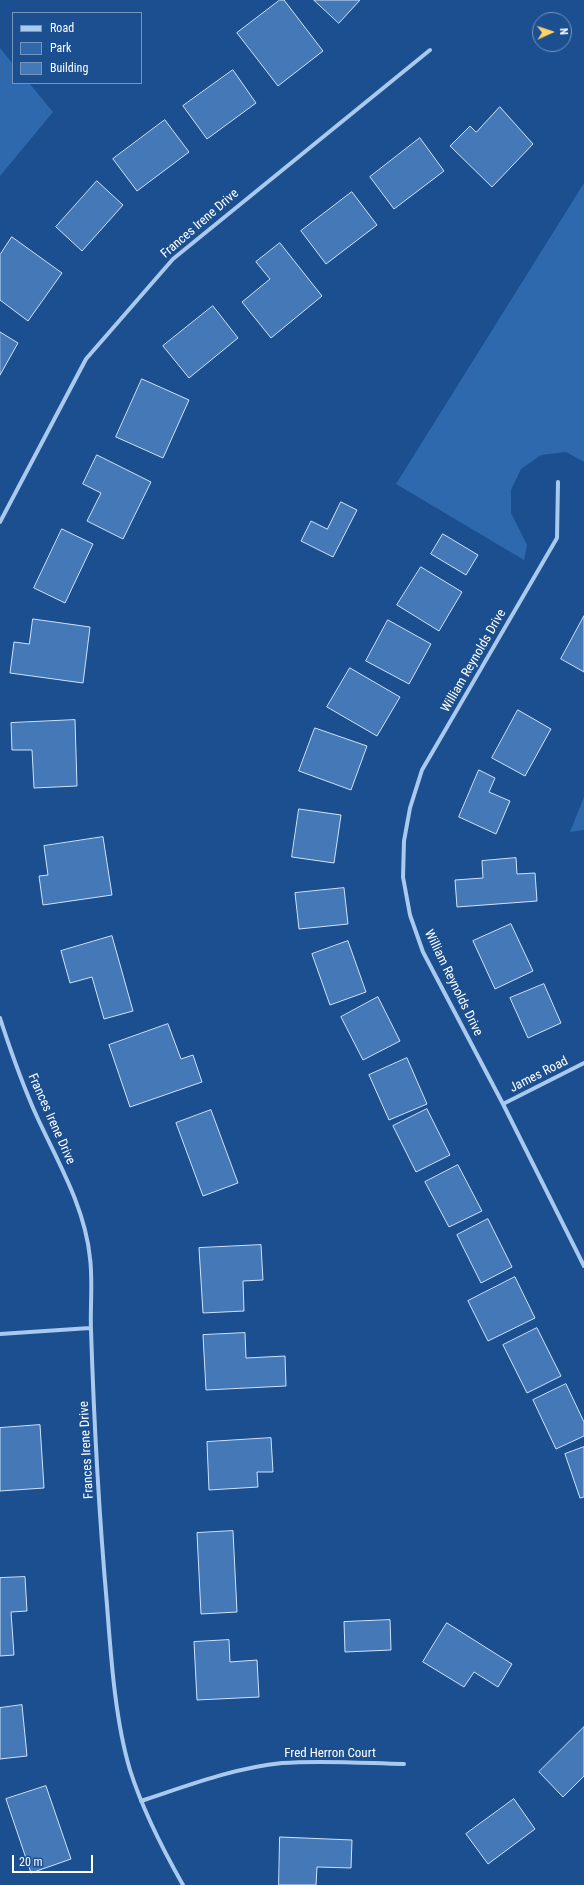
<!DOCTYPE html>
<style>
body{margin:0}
#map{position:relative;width:584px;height:1885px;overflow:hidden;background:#1b4f8f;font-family:"Roboto Condensed",sans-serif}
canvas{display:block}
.legend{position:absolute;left:12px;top:12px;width:130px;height:72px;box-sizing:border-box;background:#1b4f8f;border:1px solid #7695bc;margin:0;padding:5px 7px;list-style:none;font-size:12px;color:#fff}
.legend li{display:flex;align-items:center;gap:8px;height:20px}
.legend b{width:20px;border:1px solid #7695bc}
.north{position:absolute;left:532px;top:12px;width:40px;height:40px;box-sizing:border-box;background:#1b4f8f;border:1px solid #7695bc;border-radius:50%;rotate:87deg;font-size:11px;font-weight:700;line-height:16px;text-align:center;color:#fff}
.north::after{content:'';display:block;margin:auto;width:14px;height:18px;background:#ffd166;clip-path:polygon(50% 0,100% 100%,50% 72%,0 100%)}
.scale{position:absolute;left:12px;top:1855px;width:81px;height:18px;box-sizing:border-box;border:2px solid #fff;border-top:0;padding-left:5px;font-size:12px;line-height:14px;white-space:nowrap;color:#fff;-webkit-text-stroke:3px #1b4f8f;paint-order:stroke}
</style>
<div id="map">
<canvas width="584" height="1885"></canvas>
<ul class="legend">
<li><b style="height:5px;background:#a9c9ee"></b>Road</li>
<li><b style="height:11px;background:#2e69ad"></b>Park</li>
<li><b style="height:11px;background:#4478b7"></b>Building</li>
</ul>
<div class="north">N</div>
<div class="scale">20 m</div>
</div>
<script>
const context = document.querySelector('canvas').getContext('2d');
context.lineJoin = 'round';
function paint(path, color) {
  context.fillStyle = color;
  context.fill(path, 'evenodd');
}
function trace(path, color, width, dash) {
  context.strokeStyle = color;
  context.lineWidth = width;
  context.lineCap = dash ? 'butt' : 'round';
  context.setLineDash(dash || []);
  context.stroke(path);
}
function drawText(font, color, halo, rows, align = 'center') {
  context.font = font + ' "Roboto Condensed",sans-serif';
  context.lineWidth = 4;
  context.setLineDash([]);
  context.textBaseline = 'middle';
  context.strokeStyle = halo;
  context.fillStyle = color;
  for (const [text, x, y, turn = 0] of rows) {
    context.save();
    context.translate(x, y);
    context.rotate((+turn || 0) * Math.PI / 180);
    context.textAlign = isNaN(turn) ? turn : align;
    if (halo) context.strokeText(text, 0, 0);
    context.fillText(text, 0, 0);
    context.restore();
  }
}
const green = new Path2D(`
 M0,48L13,64V83H29L53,112L0,176Z
 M584,183V462L566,452L541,455L521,469L511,490V513L527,545L524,560L396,484Z
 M584,797V830L570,832Z`);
const building = new Path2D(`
 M280,0H284L323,51L278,86L237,33Z
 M314,0H360L339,23Z
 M233,70L256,103L207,139L183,106Z
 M500,107L533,144L492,187L450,146L470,126L476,132Z
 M165,120L189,152L137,191L113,159Z
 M420,138L444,171L394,209L370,177Z
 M97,181L123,205L82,251L56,227Z
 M352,192L377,225L326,264L301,231Z
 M12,237L62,273L28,321L0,300V255Z
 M280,243L322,296L271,338L242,302L270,279L256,262Z
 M213,306L238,338L189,378L163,346Z
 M0,332L18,343L0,375Z
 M142,379L189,400L163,458L116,437Z
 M97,455L151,482L123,539L87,521L101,493L83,484Z
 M341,502L357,510L333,557L301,541L311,521L327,529Z
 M62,529L93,544L65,603L34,588Z
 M443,534L478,555L466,575L431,554Z
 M421,567L462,592L439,631L397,605Z
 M584,616V672L561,659Z
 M33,619L90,627L83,683L10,673L14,642L29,644Z
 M388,620L431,644L409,684L366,661Z
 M350,668L400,697L377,736L327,707Z
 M518,710L551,729L525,776L492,758Z
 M75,720L77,786L34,788L32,750H12L11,723Z
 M315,728L367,746L351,790L299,771Z
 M479,770L495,778L489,792L510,801L496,834L459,817Z
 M299,809L341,815L334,863L292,857Z
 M103,837L112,895L43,905L39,876L48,875L44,846Z
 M516,858L517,874L535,873L537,901L457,907L455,880L483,878L482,861Z
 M344,888L348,924L299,929L295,893Z
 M511,924L533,971L495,989L473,941Z
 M112,936L133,1011L104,1019L92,977L70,983L61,951Z
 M348,941L366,992L330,1005L312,954Z
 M544,984L561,1023L528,1038L510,998Z
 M378,997L400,1041L363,1060L341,1017Z
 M168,1024L181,1059L193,1055L202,1082L130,1107L109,1045Z
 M407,1058L427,1104L389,1120L369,1075Z
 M427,1109L450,1155L416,1172L393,1126Z
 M211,1110L238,1183L203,1196L176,1123Z
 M458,1165L482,1211L449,1227L425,1182Z
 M488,1219L512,1267L481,1283L457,1235Z
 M261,1245L263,1280L243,1281L244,1311L203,1313L199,1248Z
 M515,1277L535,1318L488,1341L468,1301Z
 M537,1328L561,1376L527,1393L503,1345Z
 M245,1333L246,1358L285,1356L286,1386L206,1390L203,1335Z
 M566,1384L584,1422V1436L556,1449L533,1400Z
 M40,1425L44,1488L0,1491V1428Z
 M271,1438L273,1472H257L258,1487L209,1490L207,1442Z
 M584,1447V1497L580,1498L565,1454Z
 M233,1531L237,1612L201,1614L197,1533Z
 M25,1577L27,1611L11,1612L14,1655L0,1656V1578Z
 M390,1620L391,1650L345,1652L344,1622Z
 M447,1623L512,1664L498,1687L474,1672L464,1687L423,1662Z
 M229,1640L230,1662L257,1660L259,1697L197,1700L194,1642Z
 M22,1705L27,1756L0,1759V1708Z
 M584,1727V1776L563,1797L539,1772Z
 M46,1786L71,1859L31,1873L6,1799Z
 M514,1799L535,1829L488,1864L466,1834Z
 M280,1837L352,1840L351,1868L317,1867L316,1885H279Z`);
const street = new Path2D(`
 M558,482L557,538L422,770L410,808L404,841L403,877L410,915L423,952L503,1104L584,1266
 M0,522L86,359L173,259L430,50
 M0,1018C11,1052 23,1086 38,1119C59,1164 85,1208 90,1258C93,1282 90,1306 91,1330C94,1422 99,1514 107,1605C111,1657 115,1720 130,1770C143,1811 162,1848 183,1885
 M503,1104L584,1063
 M0,1334L90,1328
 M141,1801C187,1786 233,1768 282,1763C322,1760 363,1763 404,1764`);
const streetNames = [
 ["Frances Irene Drive",200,224,-41],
 ["William Reynolds Drive",474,661,-60],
 ["William Reynolds Drive",453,983,64],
 ["James Road",539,1075,-27],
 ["Frances Irene Drive",51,1119,66],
 ["Frances Irene Drive",87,1450,-93],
 ["Fred Herron Court",330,1754]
];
paint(green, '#2e69ad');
paint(building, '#4478b7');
trace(building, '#cfe3fa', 1);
trace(street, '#a9c9ee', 4);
drawText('13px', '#fff', '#1b4f8f', streetNames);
</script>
